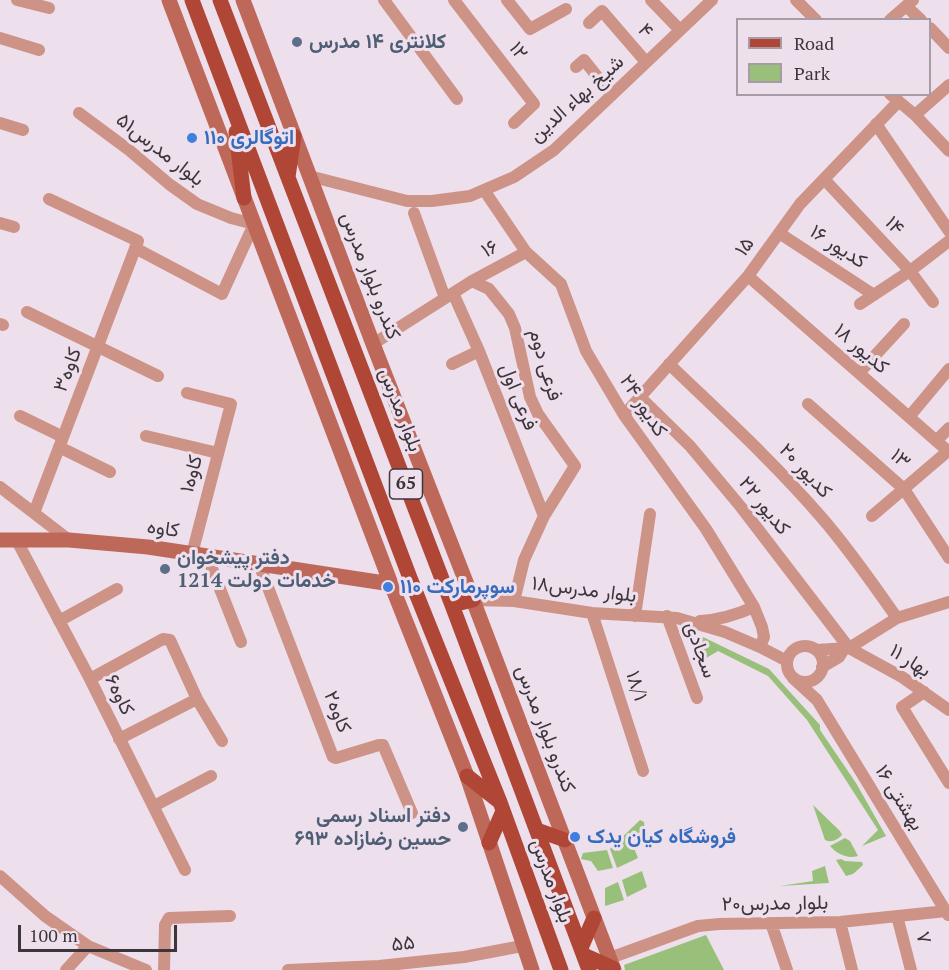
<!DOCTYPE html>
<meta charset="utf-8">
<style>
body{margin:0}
#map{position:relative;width:949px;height:970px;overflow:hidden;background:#eedfed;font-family:"PT Serif",serif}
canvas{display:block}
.legend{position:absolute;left:736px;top:18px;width:195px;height:78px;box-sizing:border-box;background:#eedfed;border:2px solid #a79ba6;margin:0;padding:8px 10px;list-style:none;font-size:18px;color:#3c363c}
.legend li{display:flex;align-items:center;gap:12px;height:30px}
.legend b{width:30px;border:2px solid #a79ba6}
.scale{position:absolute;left:18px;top:925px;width:159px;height:27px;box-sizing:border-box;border:3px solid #3c363c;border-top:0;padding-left:8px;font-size:18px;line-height:21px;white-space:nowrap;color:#3c363c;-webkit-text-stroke:4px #eedfed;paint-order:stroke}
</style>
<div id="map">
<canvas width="949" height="970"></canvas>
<ul class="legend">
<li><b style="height:8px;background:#b04736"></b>Road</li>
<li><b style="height:16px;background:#98c07a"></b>Park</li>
</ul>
<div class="scale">100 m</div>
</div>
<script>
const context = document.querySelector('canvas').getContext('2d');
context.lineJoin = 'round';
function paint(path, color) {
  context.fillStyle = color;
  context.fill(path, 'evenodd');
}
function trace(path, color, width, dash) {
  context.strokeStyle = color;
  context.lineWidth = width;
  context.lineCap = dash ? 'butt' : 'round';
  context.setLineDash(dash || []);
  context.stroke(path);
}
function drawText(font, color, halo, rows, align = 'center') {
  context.font = font + ' "PT Serif",Vazirmatn,serif';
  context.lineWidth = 6;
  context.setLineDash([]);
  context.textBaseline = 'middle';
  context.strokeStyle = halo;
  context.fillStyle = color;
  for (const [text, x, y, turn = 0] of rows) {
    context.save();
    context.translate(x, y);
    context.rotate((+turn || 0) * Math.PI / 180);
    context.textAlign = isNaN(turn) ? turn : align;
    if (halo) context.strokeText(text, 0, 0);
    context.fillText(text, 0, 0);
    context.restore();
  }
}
const green = new Path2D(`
 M703,637L769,669L820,725V730L856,783L886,836L862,846L878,830L807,720L768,676L718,651L703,660H699Z
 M813,805L840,831L842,835C837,840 832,843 825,840Z
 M640,820L644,822L645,834L628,843H632L638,858L617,868L610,849Z
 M845,838L850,841L858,856C847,859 837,854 830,846Z
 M607,850L613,868L598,871L591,861L581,859L583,853Z
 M841,859L845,861L862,862L863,865L853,874L846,876L836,860Z
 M825,866L829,883L780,886L813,881L812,871Z
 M642,871L647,887L627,897L622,880Z
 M618,882L624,900L605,906V888Z
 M706,935L724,970H625L624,965Z`);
const street = new Path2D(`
 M17,0L49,8
 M384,0L457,99
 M454,0L534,104L514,123
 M507,0L530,29L566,9
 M651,0L680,30
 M796,0L816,20
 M907,7L921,20
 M890,20L913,0
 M589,23L602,11L646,62
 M930,28L949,48
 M0,38L39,50
 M576,67L584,60L612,95
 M890,94L915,115L949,151
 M79,113L129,150L169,184L197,204L231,218L254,224L222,294L135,248
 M915,115L949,85
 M0,123L23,130
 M876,124L949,231
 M309,176L407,201H432L470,196L514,177L554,150L712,0
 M824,179L910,271L933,302
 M484,190L526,252L561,284L586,351L624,415L706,529L754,607L762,627L764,637L760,647
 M414,213L445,298
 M0,223L14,227
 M779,233L874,295
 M748,276L949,452
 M472,281L489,289L509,314L515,328L530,397L538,414L575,466L544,516L524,560L514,601
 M453,293L479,351L544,516
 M860,304L910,271L949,241
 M27,312L158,376
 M0,324L3,325
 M373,344L472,281L526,252
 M452,364L479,351
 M669,364C721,414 775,463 822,518C849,549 873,584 897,618
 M859,373L904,324
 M187,393L231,404L192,554
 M640,397L690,446L741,507L849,648L902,677L949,710
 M808,404L904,489L949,558
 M624,415L748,276L800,204L898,102
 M20,416L63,437
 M909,417L949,369
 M146,436L218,453
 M936,441L949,428
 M59,447L110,472
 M0,487L69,540
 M34,513L138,241L49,199
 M872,516L948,451
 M16,539L90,679L185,870
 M207,556L241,642
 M259,564L333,757L336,758L379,745H383L412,813
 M473,600L514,601L592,613L677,618L725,632L760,647L787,661
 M592,613L643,771
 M635,616L650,514
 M667,616L697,698
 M59,621L117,589
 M700,621C720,620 736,615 754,607
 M787 664a18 18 0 1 1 36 0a18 18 0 1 1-36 0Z
 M816,650L849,648L897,618L949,602
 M822,667L839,657L844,649
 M793,678L817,700L948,915
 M90,679L163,639L170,640L197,699L222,741
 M924,692L902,707L949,783
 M119,739L197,699
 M154,806L211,776
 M0,876L45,916L88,946L146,970
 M897,916L911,970
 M840,922L852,970
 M771,923L787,970
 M610,958L698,926L719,924L840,922L946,911
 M66,970L88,946
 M164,970L165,925L169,918L230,916
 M288,970L379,966L464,957L522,946`);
const secondary = new Path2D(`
 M169,0L391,584L467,776L532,970
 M243,0L373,344L473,600L614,970
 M0,540H69L148,547L391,584`);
const primary = new Path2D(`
 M192,0L410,578L500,802L561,970
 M220,0L452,605L589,970
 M236,132L244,198
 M288,177L294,136
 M452,605L473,600
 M467,776L500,802
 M537,830L565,840
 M489,843L503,811
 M581,948L594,918
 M584,955L613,968`);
const markers = [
 [297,42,6,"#5c6f8a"],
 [192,138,6,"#3f7fe0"],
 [165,569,6,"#5c6f8a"],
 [388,587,6,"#3f7fe0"],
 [463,827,6,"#5c6f8a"],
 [575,837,6,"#3f7fe0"]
];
const shields = [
 [406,484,33]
];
const shieldNames = [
 ["65",406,484]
];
const streetNames = [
 ["۴",645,31,50],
 ["۱۲",518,51,53],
 ["شیخ بهاء الدین",577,99,-42],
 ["بلوار مدرس۵۱",160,150,38],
 ["۱۴",894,226,47],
 ["۱۵",745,247,-54],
 ["کدیور ۱۶",838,247,33],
 ["۱۶",490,249,-29],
 ["کندرو بلوار مدرس",370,276,69],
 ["کدیور ۱۸",861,349,41],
 ["فرعی دوم",545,365,74],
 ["کاوه۳",68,370,-69],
 ["فرعی اول",518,397,68],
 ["کدیور ۲۴",643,406,57],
 ["بلوار مدرس",400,410,69],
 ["۱۳",900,459,42],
 ["کدیور ۲۰",805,471,47],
 ["کاوه۱",192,474,-75],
 ["کدیور ۲۲",764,506,51],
 ["کاوه",163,529,8],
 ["بلوار مدرس۱۸",584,590,7],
 ["سجادی",700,650,70],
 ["بهار ۱۱",910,661,32],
 ["۱۸/۱",636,686,72],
 ["کاوه۶",119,695,64],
 ["کاوه۲",337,712,69],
 ["کندرو بلوار مدرس",545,729,69],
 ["۱۶ بهشتی",899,798,58],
 ["بلوار مدرس",551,881,70],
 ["بلوار مدرس۲۰",775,904,-1],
 ["۷",923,938,75],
 ["۵۵",403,944,-7]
];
const serviceNames = [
 ["کلانتری ۱۴ مدرس",309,42],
 ["دفتر پیشخوان",177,558],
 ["خدمات دولت 1214",177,581],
 ["دفتر اسناد رسمی",451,816,"right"],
 ["۶۹۳ حسین رضازاده",451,839,"right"]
];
const shopNames = [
 ["اتوگالری ۱۱۰",204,138],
 ["سوپرمارکت ۱۱۰",400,587],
 ["فروشگاه کیان یدک",587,837]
];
paint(green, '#98c07a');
trace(street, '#ce9387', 12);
trace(secondary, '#be6859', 15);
trace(primary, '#b04736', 15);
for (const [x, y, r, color] of markers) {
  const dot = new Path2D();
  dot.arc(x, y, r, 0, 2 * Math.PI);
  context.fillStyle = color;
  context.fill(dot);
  trace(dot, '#eedfed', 2);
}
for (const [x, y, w] of shields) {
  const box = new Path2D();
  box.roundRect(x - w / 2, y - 15, w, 30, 4.5);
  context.fillStyle = '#eedfed';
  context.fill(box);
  trace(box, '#3c363c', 1.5);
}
drawText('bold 18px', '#3c363c', null, shieldNames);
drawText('20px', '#3c363c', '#eedfed', streetNames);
drawText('bold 20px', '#4e5e75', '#eedfed', serviceNames, 'left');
drawText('bold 20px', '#366cbe', '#eedfed', shopNames, 'left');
</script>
